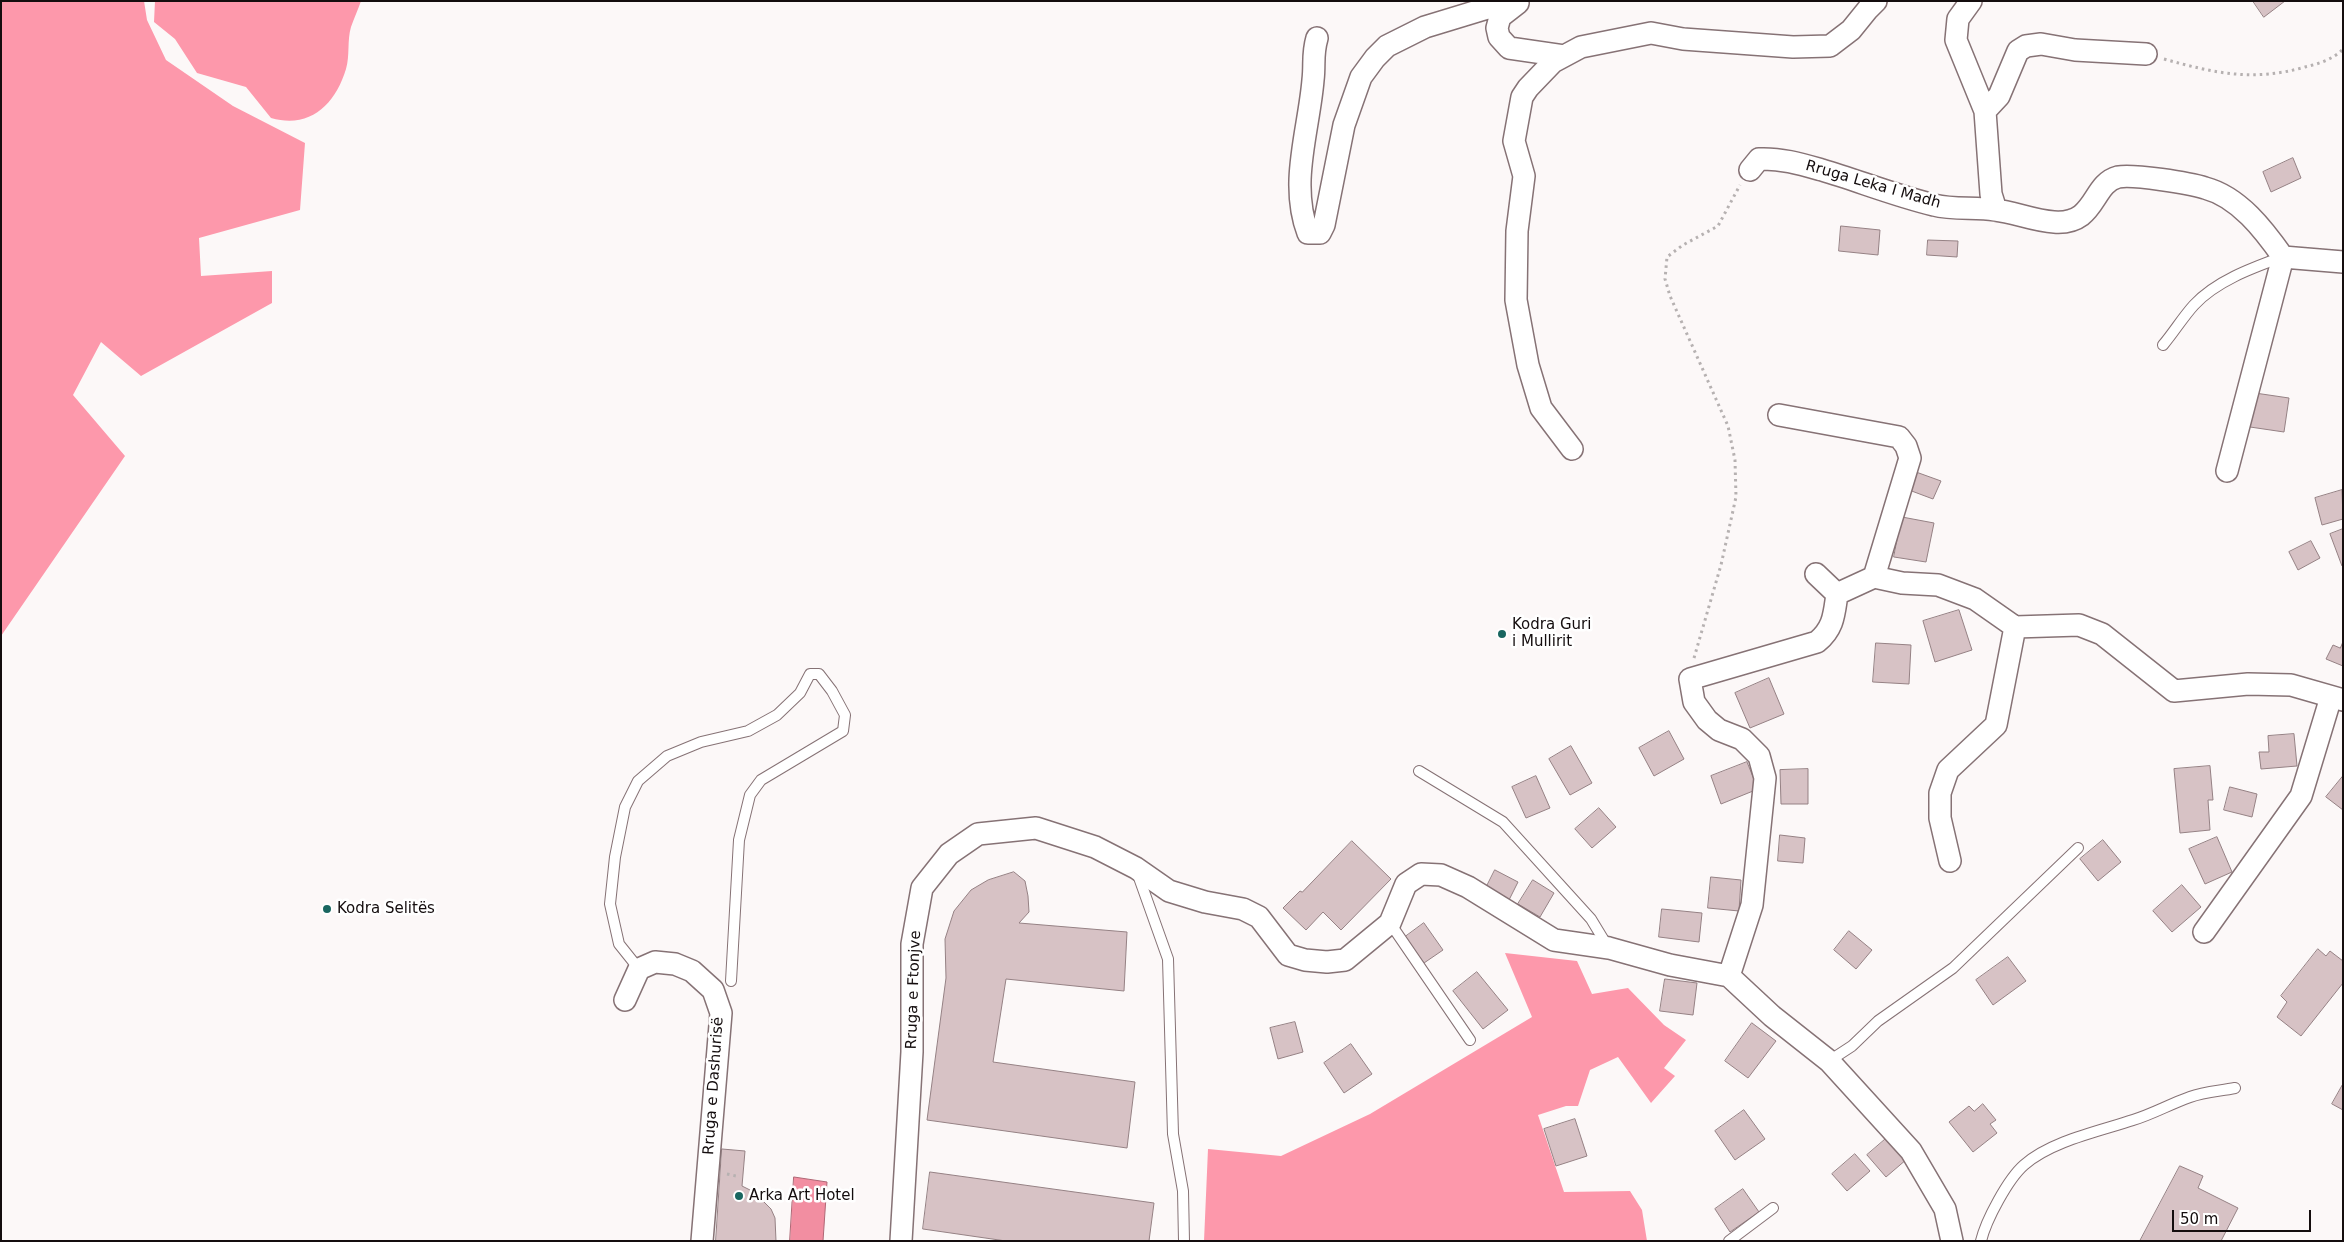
<!DOCTYPE html>
<meta charset="utf-8">
<style>
body{margin:0}
#map{position:relative;width:2344px;height:1242px;overflow:hidden;background:#fcf8f8;font-family:"DejaVu Sans",sans-serif}
canvas{display:block}
.frame{position:absolute;inset:0;border:2px solid #140d0e;pointer-events:none}
.scale{position:absolute;left:2172px;top:1210px;width:139px;height:22px;box-sizing:border-box;border:2px solid #140d0e;border-top:0;padding-left:6px;font-size:15px;line-height:18px;white-space:nowrap;color:#140d0e;-webkit-text-stroke:4px #fff;paint-order:stroke}
</style>
<div id="map">
<canvas width="2344" height="1242"></canvas>
<div class="frame"></div>
<div class="scale">50 m</div>
</div>
<script>
const context = document.querySelector('canvas').getContext('2d');
context.lineJoin = 'round';
function paint(path, color) {
  context.fillStyle = color;
  context.fill(path, 'evenodd');
}
function trace(path, color, width, dash) {
  context.strokeStyle = color;
  context.lineWidth = width;
  context.lineCap = dash ? 'butt' : 'round';
  context.setLineDash(dash || []);
  context.stroke(path);
}
function drawText(font, color, halo, rows, align = 'center') {
  context.font = font + ' "DejaVu Sans",sans-serif';
  context.lineWidth = 5;
  context.setLineDash([]);
  context.textBaseline = 'middle';
  context.strokeStyle = halo;
  context.fillStyle = color;
  for (const [text, x, y, turn = 0] of rows) {
    context.save();
    context.translate(x, y);
    context.rotate((+turn || 0) * Math.PI / 180);
    context.textAlign = isNaN(turn) ? turn : align;
    if (halo) context.strokeText(text, 0, 0);
    context.fillText(text, 0, 0);
    context.restore();
  }
}
const forest = new Path2D(`
 M1,1H144L147,20L166,60L233,106L305,143L300,210L199,238L201,276L272,271V303L141,376L101,342L73,395L125,456L1,636Z
 M155,1H361C358,10 354,18 351,27C347,40 350,56 346,69C335,105 310,129 271,118L246,87L197,73L175,39L154,22Z
 M1505,953L1577,961L1592,994L1628,988L1664,1025L1686,1040L1664,1068L1675,1076L1651,1103L1618,1057L1590,1070L1578,1106H1566L1538,1115L1564,1192L1630,1191L1642,1210L1647,1241H1204L1208,1149L1281,1156L1370,1114L1532,1017Z`);
const water = new Path2D(`
 M794,1177L827,1182L823,1241H790Z`);
const building = new Path2D(`
 M2253,1H2285L2264,17Z
 M2293,158L2301,178L2271,192L2263,172Z
 M1841,226L1880,230L1878,255L1839,251Z
 M1928,240L1958,241L1957,257L1927,255Z
 M2255,393L2289,398L2284,432L2250,427Z
 M1916,472L1941,481L1933,499L1909,490Z
 M2342,490L2343,519L2322,525L2315,498Z
 M1902,517L1934,523L1926,562L1894,557Z
 M2343,529V566H2342L2330,534Z
 M2311,541L2320,558L2298,570L2289,552Z
 M1959,610L1972,650L1935,662L1923,621Z
 M2343,642V666L2326,659L2333,645L2340,648Z
 M1876,643L1911,645L1909,684L1873,682Z
 M1769,678L1784,714L1750,728L1735,693Z
 M1669,731L1684,759L1654,776L1639,748Z
 M2294,734L2297,766L2261,769L2259,752H2269L2268,736Z
 M1571,746L1592,783L1570,795L1549,759Z
 M1747,762L1758,789L1721,804L1711,776Z
 M2210,766L2213,800H2208L2210,830L2180,833L2174,769Z
 M1808,769V804H1781L1780,770Z
 M1536,776L1550,808L1526,818L1512,787Z
 M2343,776V810L2326,797Z
 M2230,787L2257,794L2252,817L2224,810Z
 M1599,808L1616,827L1592,848L1575,829Z
 M1780,835L1805,838L1803,863L1778,861Z
 M2217,837L2232,872L2205,884L2189,849Z
 M2103,840L2121,862L2098,881L2080,859Z
 M1352,841L1391,879L1341,930L1323,912L1306,930L1283,908L1300,891L1302,892Z
 M1495,870L1518,882L1506,906L1483,894Z
 M1014,872L1025,881L1028,896L1029,912L1019,923L1127,932L1124,991L1006,979L993,1062L1135,1082L1127,1148L927,1120L946,978L945,939L954,911L971,890L988,880Z
 M1711,877L1741,880L1739,911L1708,908Z
 M1533,880L1554,893L1540,917L1518,904Z
 M2182,885L2201,907L2172,932L2153,911Z
 M1662,909L1702,913L1699,942L1659,937Z
 M1424,923L1443,950L1424,963L1405,937Z
 M1849,931L1872,950L1856,969L1834,950Z
 M2318,949L2326,956L2330,951L2343,961V983L2301,1036L2277,1017L2287,1002L2281,996Z
 M2008,957L2026,981L1993,1005L1976,980Z
 M1477,972L1508,1010L1483,1029L1453,991Z
 M1665,979L1697,983L1693,1015L1660,1011Z
 M1295,1022L1303,1052L1278,1059L1270,1028Z
 M1752,1023L1776,1041L1748,1078L1725,1061Z
 M1351,1044L1372,1074L1344,1093L1324,1063Z
 M2343,1084V1110L2332,1104Z
 M1983,1104L1996,1120L1990,1124L1997,1133L1973,1152L1949,1122L1969,1106L1974,1111Z
 M1744,1110L1765,1139L1735,1160L1715,1131Z
 M1575,1119L1587,1156L1556,1166L1544,1129Z
 M1888,1137L1907,1159L1886,1177L1867,1155Z
 M722,1149L745,1151L742,1186L754,1192L771,1209L775,1218L776,1241H716Z
 M1855,1154L1870,1171L1847,1191L1832,1174Z
 M2180,1166L2203,1176L2198,1188L2238,1208L2221,1241H2140Z
 M930,1172L1154,1203L1149,1241H1006L923,1229Z
 M1743,1189L1759,1212L1730,1232L1715,1209Z`);
const path = new Path2D(`
 M2164,59C2214,73 2253,82 2305,67C2318,64 2334,59 2343,49
 M1694,658L1721,565L1736,497L1735,460L1728,426L1670,296L1665,279L1667,257L1683,245L1718,226L1740,185
 M727,1174L736,1176`);
const service = new Path2D(`
 M2163,345C2174,332 2183,317 2194,305C2216,281 2252,268 2282,257
 M1419,771L1503,822L1591,919L1608,947
 M1137,872L1168,959L1173,1134L1183,1191L1184,1241
 M1390,923L1470,1040
 M639,969L619,944L610,904L615,857L625,807L638,781L667,756L701,742L748,731L777,715L800,693L810,674H819L832,691L845,715L843,731L761,780L750,795L739,840L731,981
 M1829,1061L1852,1046L1878,1021L1953,968L2078,848
 M1729,1241L1773,1208
 M1981,1241C1986,1220 2008,1179 2024,1165C2051,1141 2100,1131 2133,1120C2153,1114 2170,1104 2190,1097C2204,1092 2220,1091 2235,1088`);
const minor = new Path2D(`
 M1971,1L1958,19L1956,40L1985,111L1991,194L1996,210
 M1518,3L1500,17L1497,28L1499,37L1509,48L1564,56
 M1317,38C1312,55 1315,64 1313,80C1309,130 1289,183 1308,233H1320L1324,225L1344,125L1361,77L1375,58L1387,46L1425,27L1494,6H1513
 M1985,111L1999,96L2018,51L2026,46L2041,44L2075,50L2146,54
 M1750,170L1759,159C1781,158 1801,164 1822,170C1859,181 1896,196 1934,205C1953,210 1975,207 1995,210C2014,212 2034,221 2054,222C2097,225 2091,184 2118,177C2133,174 2189,183 2205,188C2239,197 2264,230 2283,257L2343,262
 M1779,415L1899,437L1906,446L1910,458L1874,577
 M1572,449L1541,408L1528,365L1516,300L1517,231L1524,176L1514,141L1522,97L1528,88L1553,62L1581,47L1651,33L1683,39L1793,47L1830,46L1851,30L1868,9L1876,1
 M2227,471L2283,257
 M1816,574L1837,594L1874,577L1902,583L1938,585L1975,599L2015,627L2079,625L2102,634L2174,691L2248,684L2291,685L2343,700
 M1950,861L1940,818V793L1948,770L1996,725L2015,627
 M2204,932L2301,796L2331,697
 M1729,976L1752,905L1765,778L1759,756L1742,739L1719,730L1707,720L1694,702L1690,679L1817,642C1834,628 1834,614 1837,594
 M625,1000L639,969L655,962L675,964L692,971L713,990L721,1013L702,1241
 M901,1241L912,1052V944L922,888L949,854L978,834L1036,828L1095,847L1136,868L1169,891L1205,902L1243,909L1259,917L1288,955L1305,960L1327,962L1345,960L1390,923L1406,884L1421,874L1441,875L1468,887L1554,940L1609,948L1670,965L1729,976L1772,1016L1829,1061L1911,1151L1945,1209L1952,1241`);
const markers = [
 [1502,634,5,"#196660"],
 [327,909,5,"#196660"],
 [739,1196,5,"#196660"]
];
const streetNames = [
 ["Rruga Leka I Madh",1873,185,16],
 ["Rruga e Ftonjve",914,990,-88],
 ["Rruga e Dashurisë",714,1086,-86]
];
const poiNames = [
 ["Kodra Guri",1512,625],
 ["i Mullirit",1512,642],
 ["Kodra Selitës",337,909],
 ["Arka Art Hotel",749,1196]
];
paint(forest, '#fd98ab');
paint(water, '#f28ea1');
trace(water, '#af6775', 1);
paint(building, '#d7c2c5');
trace(building, '#958184', 1);
trace(service, '#867275', 12);
trace(minor, '#867275', 24);
trace(path, '#b6b1b1', 3, [2.5, 4]);
trace(service, '#fff', 10);
trace(minor, '#fff', 21);
for (const [x, y, r, color] of markers) {
  const dot = new Path2D();
  dot.arc(x, y, r, 0, 2 * Math.PI);
  context.fillStyle = color;
  context.fill(dot);
  trace(dot, '#fff', 2);
}
drawText('15px', '#140d0e', '#fff', streetNames);
drawText('15px', '#140d0e', '#fff', poiNames, 'left');
</script>
